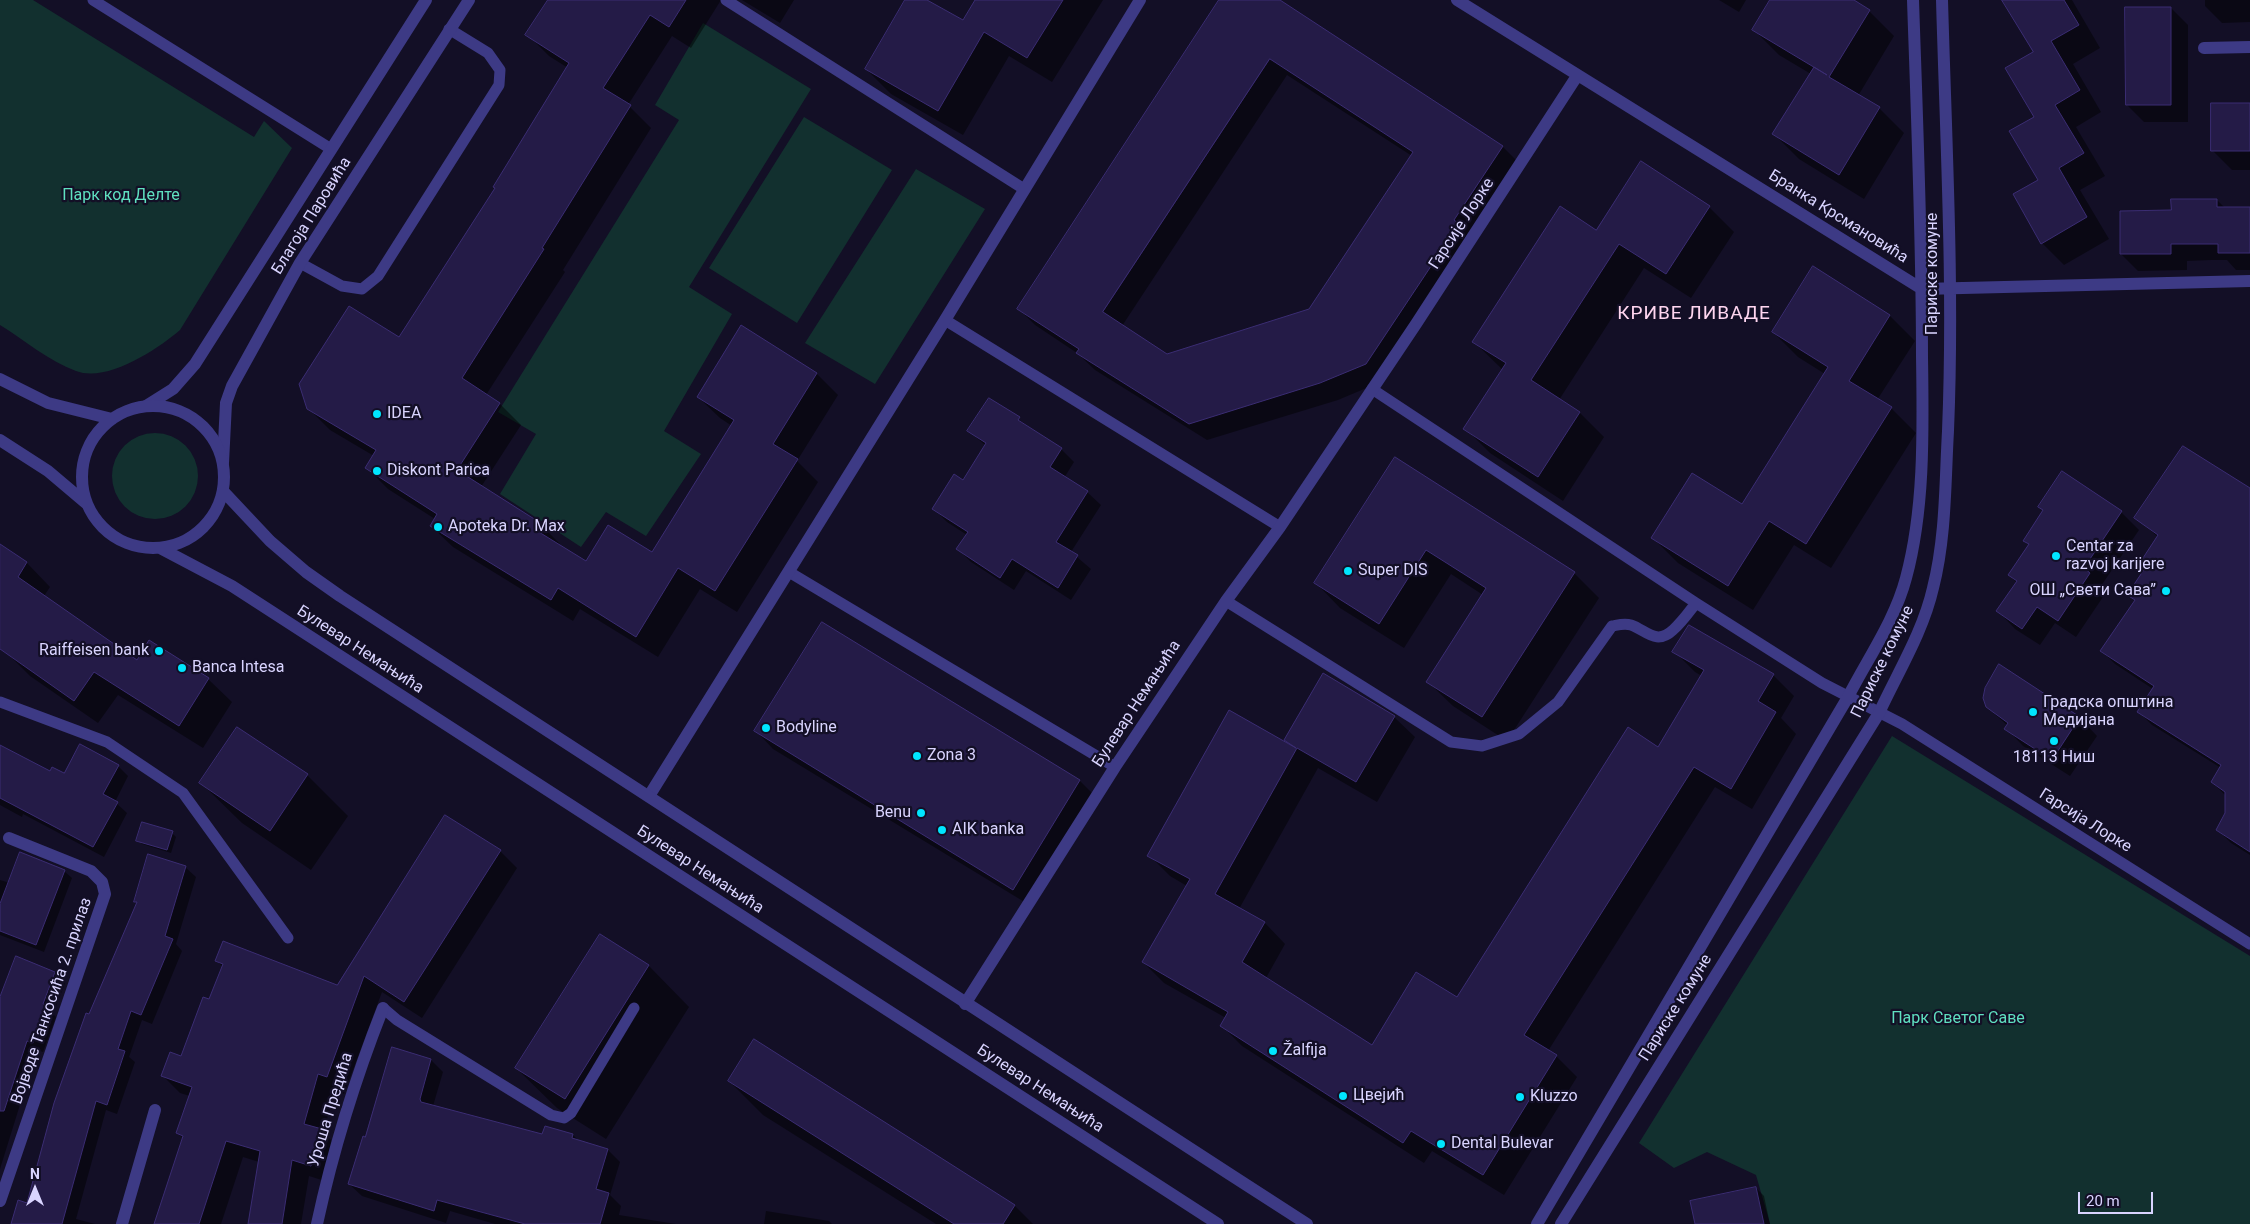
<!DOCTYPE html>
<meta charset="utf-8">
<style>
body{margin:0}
#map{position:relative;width:2250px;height:1224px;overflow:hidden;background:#130f26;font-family:Roboto,sans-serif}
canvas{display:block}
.north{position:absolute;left:10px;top:1164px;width:50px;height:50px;-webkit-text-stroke:4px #130f26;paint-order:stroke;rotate:0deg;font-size:14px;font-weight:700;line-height:20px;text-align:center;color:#d9d4ff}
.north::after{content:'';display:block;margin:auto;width:18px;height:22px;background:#d9d4ff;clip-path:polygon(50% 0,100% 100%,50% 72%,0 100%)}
.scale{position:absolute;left:2078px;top:1192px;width:75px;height:22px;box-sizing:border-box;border:2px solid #d9d4ff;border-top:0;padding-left:6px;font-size:15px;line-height:18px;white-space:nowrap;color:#d9d4ff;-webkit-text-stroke:4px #130f26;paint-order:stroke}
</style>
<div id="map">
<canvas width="2250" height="1224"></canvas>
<div class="north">N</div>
<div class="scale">20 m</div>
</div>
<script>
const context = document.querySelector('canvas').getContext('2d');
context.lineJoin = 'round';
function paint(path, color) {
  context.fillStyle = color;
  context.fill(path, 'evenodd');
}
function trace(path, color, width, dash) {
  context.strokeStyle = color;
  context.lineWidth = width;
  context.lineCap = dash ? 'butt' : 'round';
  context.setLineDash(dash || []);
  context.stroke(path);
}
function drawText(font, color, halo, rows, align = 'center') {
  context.font = font + ' Roboto,sans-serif';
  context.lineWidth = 4.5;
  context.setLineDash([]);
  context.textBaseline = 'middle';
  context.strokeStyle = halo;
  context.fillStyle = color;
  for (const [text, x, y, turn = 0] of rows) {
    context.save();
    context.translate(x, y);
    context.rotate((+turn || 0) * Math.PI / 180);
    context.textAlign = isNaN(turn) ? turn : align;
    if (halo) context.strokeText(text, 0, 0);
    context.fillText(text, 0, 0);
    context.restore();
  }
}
const green = new Path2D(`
 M0,0H33L254,137L264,121L292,148L180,330C158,349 107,383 76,371C49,361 24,340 0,325Z
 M703,23L811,89L689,287L732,314L664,431L701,454L646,536L606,512L581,547L500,494L536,434L498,412L679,120L655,105Z
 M804,117L892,170L797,323L709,268Z
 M916,169L985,209L875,384L805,343Z
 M112 476a43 43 0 1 1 86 0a43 43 0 1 1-86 0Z
 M1892,736L2250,956V1224H1770L1756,1175L1707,1152L1674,1168L1639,1143Z`);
const shadow = new Path2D(`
 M549,0H721L691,48L672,36L628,105L651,128L563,270L565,272L486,395L500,404L521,425L481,487L538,522L560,544L559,546L586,563L652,554L732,426L720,418L698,397L817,374L838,395L797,461L818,482L737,612L700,589L658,657L580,609L573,621L453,547L431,526L435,519L388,489L366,467L374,456L330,430L308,408L399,339L496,188L568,68L549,56L527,34Z
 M742,0H794L780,23Z
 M906,0H925L963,22L977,0H1103L1052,82L1009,56L963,135L891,94L866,69Z
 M1221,0H1278L1502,146L1519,163L1383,381L1338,400L1207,440L1095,370L1077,353L1035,325L1018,308ZM1287,75L1412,156L1309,311L1166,356L1122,326Z
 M1719,0H1746L1739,12Z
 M1772,0H1851L1869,11L1894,36L1858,96L1879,108L1904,133L1864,199L1799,159L1774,134L1811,74L1779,55L1754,30Z
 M2015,0H2072L2100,48L2073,64L2101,112L2076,127L2105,176L2080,190L2109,239L2064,265L2042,243L2035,53Z
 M2205,0H2250V22L2222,23L2205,6Z
 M2171,8L2188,25V122H2144L2127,105Z
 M2250,104V170H2232L2212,150Z
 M2217,200L2225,208L2250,207V270H2236L2227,260H2211L2187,261V270L2138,271L2121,254L2172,211Z
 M1709,207L1734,232L1691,298L1644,268L1559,400L1579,412L1604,437L1563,501L1490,453L1465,428L1503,370L1474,342L1597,231Z
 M1814,268L1890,316L1915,341L1877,400L1891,408L1916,433L1831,568L1794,545L1753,610L1678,563L1653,538L1742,506L1825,374L1798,357L1773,332Z
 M989,399L1061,449L1074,462L1064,478L1087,492L1101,505L1071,552L1091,569L1071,600L1026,571L1014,590L971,562L958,549L967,535L947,522L934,509L963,481L986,446L969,431Z
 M1395,459L1574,573L1599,598L1507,741L1453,706L1428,682L1483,595L1451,574L1404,648L1340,608L1316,583Z
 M2062,473L2121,512L2139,530L2101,586L2107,591L2076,637L2055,623L2040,645L2015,629L1998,611L2017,583L2009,575L2029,545L2025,541L2044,511Z
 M2250,489V855L2231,843L2218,830L2227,813L2226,796L2212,782L2221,768L2152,725L2139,712L2153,689L2115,664L2102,651L2136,601L2129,595L2150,563L2158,537L2136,518Z
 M0,546L27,563L50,587L44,596L138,661L208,679L232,702L203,748L118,695L98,723L30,676L6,652L0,635Z
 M822,624L1080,781L1097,798L1031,906L773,749L756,731Z
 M1674,651L1773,675L1794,696L1781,718L1796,734L1752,809L1715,787L1548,1051L1556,1056L1577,1077L1504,1195L1432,1151L1424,1163L1242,1046L1221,1025L1226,1018L1164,983L1143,962L1187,886L1170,876L1149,855L1290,745L1285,740L1394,717L1415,737L1377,802L1318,768L1239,909L1265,923L1285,944L1266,978L1373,1047L1458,998L1659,748L1702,676L1695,672Z
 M2000,665L2080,718L2097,736L2070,776L2023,746L2006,728L2008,726L1987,707Z
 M0,746L51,773L64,775L118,766L128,776L115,802L127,813L104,857L23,814L22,817L0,805Z
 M307,775L348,816L311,870L242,823L201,783Z
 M172,833L176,837L171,853L142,844L138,840Z
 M500,851L517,868L422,1018L382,992L344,1094L336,1090L323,1132L339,1148L328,1182L309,1176L301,1224H249L259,1162L243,1157L221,1224H156L184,1139L177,1133L190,1096L180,1093L163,1076L182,1057L210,1001L223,967L217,961L337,987Z
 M185,867L196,877L176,944L182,951L152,1024L142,1020L129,1057L135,1062L117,1114L106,1110L76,1219L95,1224H13L28,1204L90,1016L137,903L135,901Z
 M64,871L72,878L44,952L0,935V880L10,883Z
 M600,936L649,966L689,1007L606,1139L557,1108L516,1068Z
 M54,973L65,983L53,1014L56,1017L43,1052L37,1050L0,1169V1002Z
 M755,1041L1015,1206L1033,1224H936L763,1115L729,1081Z
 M431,1060L443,1072L433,1106L543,1135L546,1127L573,1135L579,1141L608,1150L620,1162L610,1195L621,1206L619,1215L676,1224H495L450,1211L446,1223L362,1196L349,1184L366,1139Z
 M1756,1188L1764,1196L1770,1224H1697Z
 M766,1211L829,1221L832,1224H764Z`);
const building = new Path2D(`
 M548,0H686L669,27L650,15L603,88L631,105L542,248L544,249L462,378L500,403L457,470L539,522L534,529L586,561L608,525L652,552L734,420L697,397L741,325L817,373L773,444L798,459L715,591L678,568L636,637L558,588L551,600L430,526L437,514L365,468L376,450L307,409L299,384L349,306L399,337L495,188L493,187L569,63L525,35Z
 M905,0H927L963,20L975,0H1063L1027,58L984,32L938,111L865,69Z
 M1219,0H1280L1503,146L1454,220L1459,224L1366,364L1320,383L1189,424L1076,353L1079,349L1017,309ZM1270,59L1413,152L1309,309L1167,354L1103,312Z
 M1770,0H1854L1870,10L1829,77L1880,107L1839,175L1772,134L1814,67L1827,75L1752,30Z
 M2002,0H2064L2079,25L2051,41L2080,90L2055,105L2084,153L2059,168L2087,217L2041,244L2013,194L2038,180L2009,131L2034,117L2005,68L2033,52Z
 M2125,7H2171V105H2126Z
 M2211,103H2250V151H2211Z
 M1641,161L1710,206L1666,274L1619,244L1531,380L1580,412L1538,477L1463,429L1506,363L1472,342L1560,206L1596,230Z
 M2171,199H2217V207H2250V253H2218V244H2171V254H2120V211L2171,210Z
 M1813,266L1890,315L1849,381L1892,407L1806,544L1769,521L1728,586L1651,538L1692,473L1742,504L1828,367L1772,332Z
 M989,398L1020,417L1018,420L1062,448L1050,467L1088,491L1056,542L1078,555L1058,588L1012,559L1000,578L956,549L968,532L932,509L954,474L963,480L986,443L967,431Z
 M2183,446L2250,488V852L2216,830L2225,813V792L2211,782L2221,765L2137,712L2154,686L2100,651L2135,600L2127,595L2149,562L2143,558L2158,535L2134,518Z
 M1395,457L1575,572L1482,717L1426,682L1486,588L1426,550L1379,624L1314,583Z
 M2062,471L2122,511L2084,568L2090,573L2058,621L2037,607L2022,629L1996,611L2017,581L2008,575L2029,544L2023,541L2043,510L2038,507Z
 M0,544L27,562L18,577L137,660L149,640L209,678L179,726L94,672L74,701L0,649Z
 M822,622L1080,780L1013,890L754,731Z
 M1689,625L1774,674L1758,701L1776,712L1731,789L1694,767L1524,1035L1557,1055L1483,1175L1411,1131L1403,1143L1220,1026L1228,1012L1142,962L1190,879L1147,856L1229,710L1296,748L1284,740L1323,673L1395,716L1356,782L1297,748L1215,894L1265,922L1242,962L1372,1045L1416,972L1457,997L1628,727L1658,747L1704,670L1672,652Z
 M1999,664L2080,717L2052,760L2004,729L2008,723L1986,707L1983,698L1985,688Z
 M237,727L308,774L270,831L199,783Z
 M80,744L119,765L103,794L118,802L93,847L0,798V745L50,771L52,767L64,773Z
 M445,815L501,850L404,1002L364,976L327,1077L318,1074L304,1124L322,1129L311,1166L292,1160L282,1224H248L260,1151L226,1141L199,1224H154L183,1136L176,1133L192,1087L161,1076L170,1052L181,1056L203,997L209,999L223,964L215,961L223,941L337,985Z
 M142,822L173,831L167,850L136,841Z
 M20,852L65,870L36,945L0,931V904Z
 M148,854L186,866L165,936L173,939L141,1015L131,1011L118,1049L125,1051L107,1105L96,1101L62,1224H11L18,1200L27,1203L54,1103L86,1013L89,1014L137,902H134Z
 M600,934L649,965L565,1099L515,1068Z
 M16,956L55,972L43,1004L46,1006L33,1043L27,1041L4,1111H0V997Z
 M754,1039L1015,1205L1003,1224H954L728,1081Z
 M392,1047L431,1059L420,1099L421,1102L542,1134L545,1126L573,1134L572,1138L608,1149L596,1189L609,1193L600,1224H525L437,1200L434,1211L348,1184L363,1136L365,1137Z
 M1756,1187L1764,1224H1695L1690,1201Z`);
const service = new Path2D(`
 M93,0L331,149
 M726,0L1024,189
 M300,263L342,286L362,289L378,276L499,85L500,70L488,53L449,29
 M945,320L1280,527
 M1372,389L1696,603L1822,683L1902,724L2250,944
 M789,572L1115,767
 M1226,601L1451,742L1482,746L1519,734L1558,702L1612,626C1618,625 1624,623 1631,625C1646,630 1656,646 1673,630C1682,622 1689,612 1696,603
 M0,702L107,742L183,793L288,938
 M383,1008L397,1020L551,1115L564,1118L571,1113L634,1008`);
const minor = new Path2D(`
 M1457,0L1922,289L2250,281
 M2204,48L2250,47
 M146,406L173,389L195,364L426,0
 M223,463L226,403L232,386L300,263L469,0
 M649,796L945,320L1140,0
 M965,1004L1115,767L1226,601L1280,527L1416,324L1577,76
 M0,1201L105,894L102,882L91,871L9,838
 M122,1224L155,1110
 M317,1224C333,1150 355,1079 383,1008
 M1537,1224L1848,697C1868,658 1895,620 1906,578C1925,508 1923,428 1922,356C1922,237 1917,119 1913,0
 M1561,1224L1879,713C1898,672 1923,632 1933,588C1946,537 1945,483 1948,431C1954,287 1946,143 1942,0`);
const tertiary = new Path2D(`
 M0,379L48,403L112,419
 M82 477a71 71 0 1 1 142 0a71 71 0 1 1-142 0Z
 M0,440L48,471L87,504
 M223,491L270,541L306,572L340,596C663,805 984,1016 1307,1224
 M160,548L232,586L1218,1224`);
const markers = [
 [377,414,5,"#00e5ff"],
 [377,471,5,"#00e5ff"],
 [438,527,5,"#00e5ff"],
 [2056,556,5,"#00e5ff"],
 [1348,571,5,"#00e5ff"],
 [2166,591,5,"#00e5ff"],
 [159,651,5,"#00e5ff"],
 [182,668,5,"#00e5ff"],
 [2033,712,5,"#00e5ff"],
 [766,728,5,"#00e5ff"],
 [2054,741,5,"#00e5ff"],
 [917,756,5,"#00e5ff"],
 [921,813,5,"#00e5ff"],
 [942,830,5,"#00e5ff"],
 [1273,1051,5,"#00e5ff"],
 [1343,1096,5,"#00e5ff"],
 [1520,1097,5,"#00e5ff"],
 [1441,1144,5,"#00e5ff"]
];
const parkNames = [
 ["Парк код Делте",121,196],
 ["Парк Светог Саве",1958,1019]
];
const streetNames = [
 ["Благоја Паровића",312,216,-58],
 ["Бранка Крсмановића",1838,217,32],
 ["Гарсије Лорке",1462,224,-57],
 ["Париске комуне",1933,274,-90],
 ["Булевар Немањића",360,650,33],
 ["Париске комуне",1883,662,-64],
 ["Булевар Немањића",1137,704,-57],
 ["Гарсија Лорке",2085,821,32],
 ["Булевар Немањића",700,870,33],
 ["Војводе Танкосића 2. прилаз",52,1001,-71],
 ["Париске комуне",1676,1008,-58],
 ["Булевар Немањића",1040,1089,33],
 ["Уроша Предића",331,1110,-73]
];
const poiNames = [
 ["IDEA",387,414],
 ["Diskont Parica",387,471],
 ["Apoteka Dr. Max",448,527],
 ["Centar za",2066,547],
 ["razvoj karijere",2066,565],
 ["Super DIS",1358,571],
 ["ОШ „Свети Сава”",2156,591,"right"],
 ["Raiffeisen bank",149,651,"right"],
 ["Banca Intesa",192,668],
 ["Градска општина",2043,703],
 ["Медијана",2043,721],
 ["Bodyline",776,728],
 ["Zona 3",927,756],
 ["18113 Ниш",2054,758,"center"],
 ["Benu",911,813,"right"],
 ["AIK banka",952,830],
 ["Žalfija",1283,1051],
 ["Цвејић",1353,1096],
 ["Kluzzo",1530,1097],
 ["Dental Bulevar",1451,1144]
];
const quarterNames = [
 ["КРИВЕ ЛИВАДЕ",1694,314]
];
paint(green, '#12302f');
paint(shadow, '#0007');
paint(building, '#241b47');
trace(building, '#3b2d73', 1);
trace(service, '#3d3a85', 11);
trace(minor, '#3d3a85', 12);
trace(tertiary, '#3d3a85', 12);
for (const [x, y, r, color] of markers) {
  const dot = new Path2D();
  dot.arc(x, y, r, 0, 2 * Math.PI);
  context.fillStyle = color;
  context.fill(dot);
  trace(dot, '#130f26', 2);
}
drawText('16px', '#5fe0c0', '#130f26', parkNames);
drawText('16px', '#d9d4ff', '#130f26', streetNames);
drawText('16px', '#d9d4ff', '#130f26', poiNames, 'left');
context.letterSpacing = '1px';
drawText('19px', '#ffd6f0', '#130f26', quarterNames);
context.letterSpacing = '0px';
</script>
